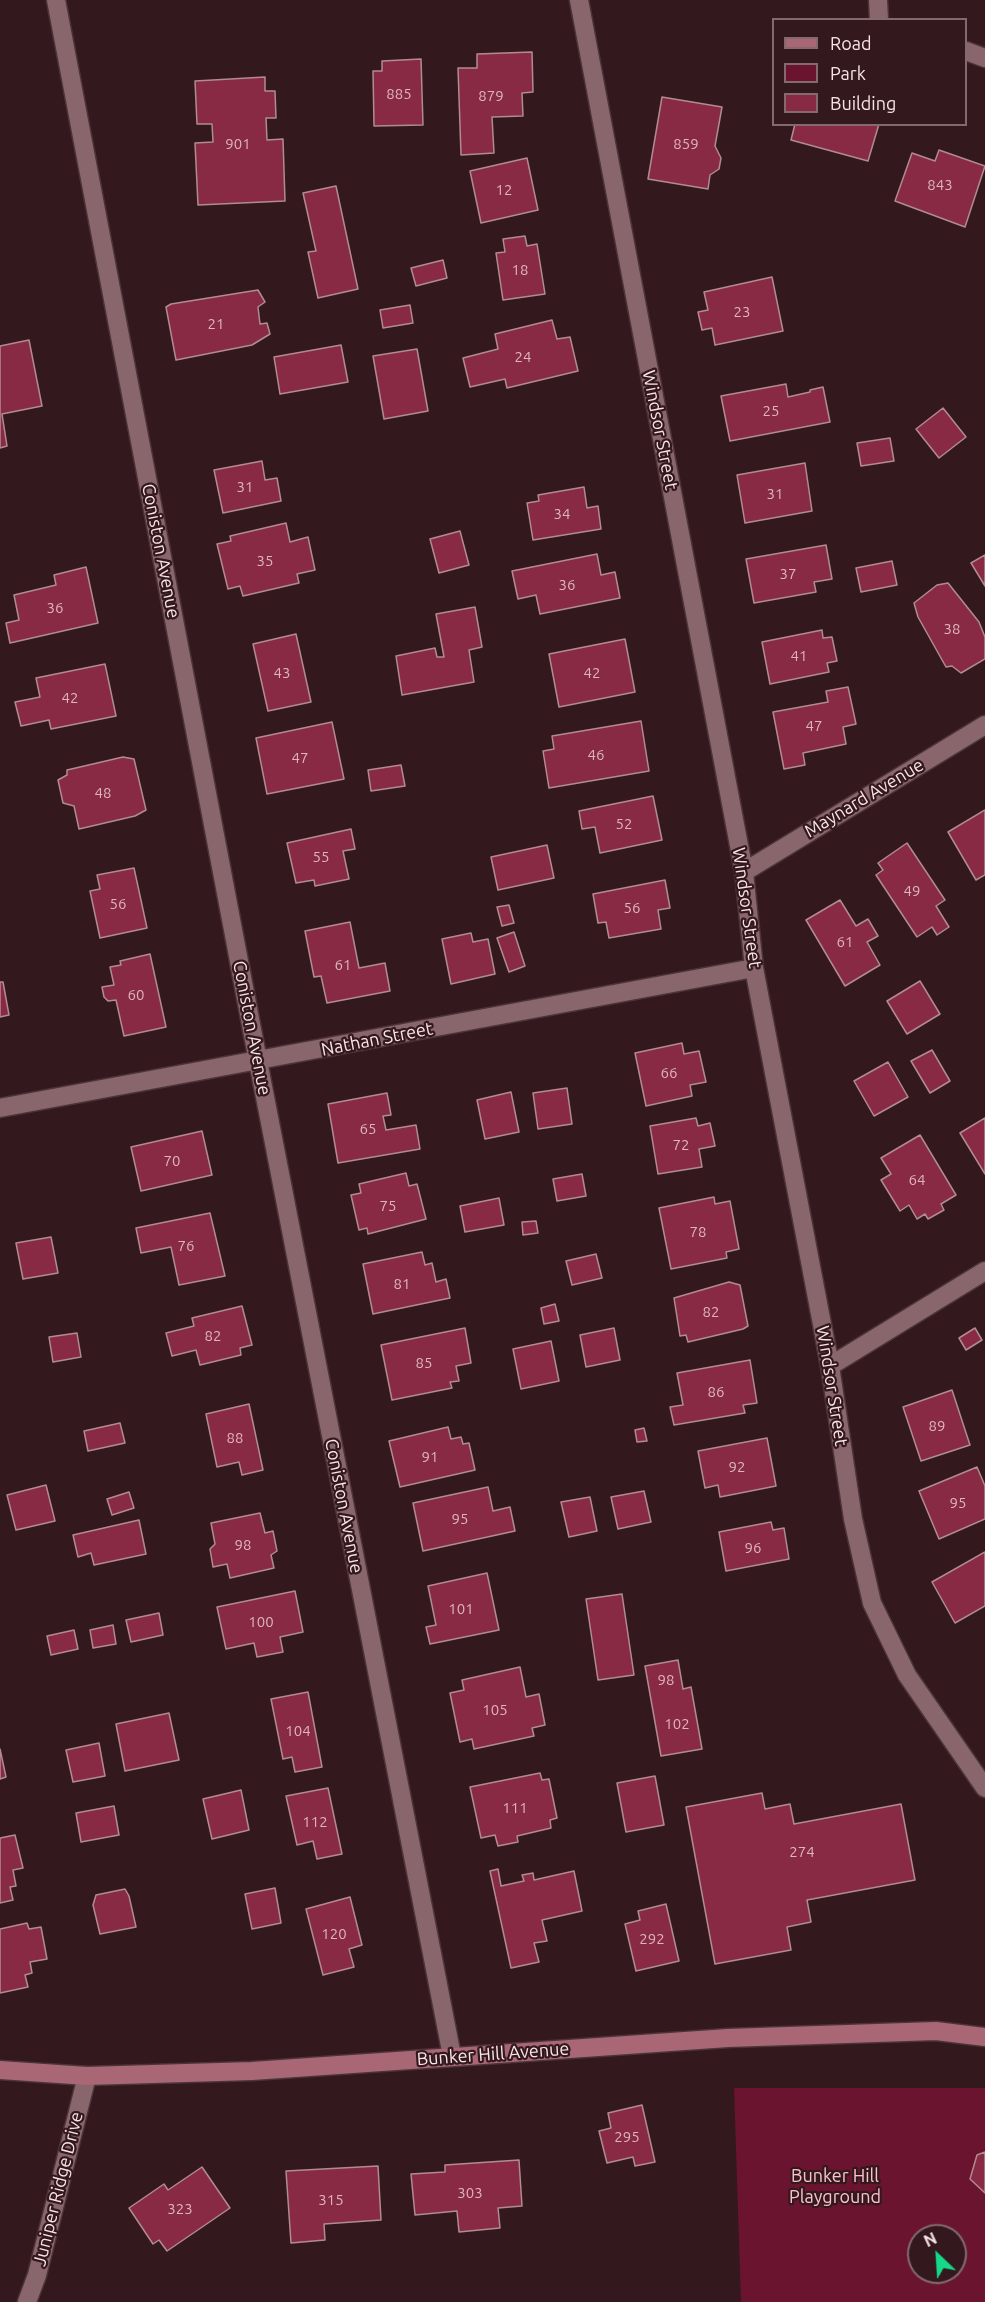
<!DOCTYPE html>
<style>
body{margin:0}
#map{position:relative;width:985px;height:2302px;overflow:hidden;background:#33181d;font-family:Ubuntu,sans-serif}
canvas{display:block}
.legend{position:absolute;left:772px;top:18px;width:195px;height:108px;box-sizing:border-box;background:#33181d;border:2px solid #826a6e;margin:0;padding:8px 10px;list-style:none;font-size:18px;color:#f8e4e7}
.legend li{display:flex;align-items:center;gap:12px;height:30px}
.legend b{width:30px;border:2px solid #826a6e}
.north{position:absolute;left:907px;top:2224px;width:60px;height:60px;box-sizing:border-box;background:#33181d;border:2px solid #826a6e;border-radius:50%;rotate:335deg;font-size:16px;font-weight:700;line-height:24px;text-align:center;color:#f8e4e7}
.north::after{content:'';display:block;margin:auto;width:21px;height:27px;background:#14d989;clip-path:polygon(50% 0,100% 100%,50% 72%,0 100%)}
</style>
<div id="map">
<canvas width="985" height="2302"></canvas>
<ul class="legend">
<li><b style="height:8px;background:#a96674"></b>Road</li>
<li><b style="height:16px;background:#6b142f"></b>Park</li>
<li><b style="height:16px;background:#892a44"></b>Building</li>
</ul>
<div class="north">N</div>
</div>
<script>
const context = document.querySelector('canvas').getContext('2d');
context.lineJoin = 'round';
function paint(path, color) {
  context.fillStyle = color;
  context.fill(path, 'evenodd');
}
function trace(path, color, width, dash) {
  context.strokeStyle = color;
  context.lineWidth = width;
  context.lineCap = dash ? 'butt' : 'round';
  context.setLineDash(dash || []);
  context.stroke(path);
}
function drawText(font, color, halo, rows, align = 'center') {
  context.font = font + ' Ubuntu,sans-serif';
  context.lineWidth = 4.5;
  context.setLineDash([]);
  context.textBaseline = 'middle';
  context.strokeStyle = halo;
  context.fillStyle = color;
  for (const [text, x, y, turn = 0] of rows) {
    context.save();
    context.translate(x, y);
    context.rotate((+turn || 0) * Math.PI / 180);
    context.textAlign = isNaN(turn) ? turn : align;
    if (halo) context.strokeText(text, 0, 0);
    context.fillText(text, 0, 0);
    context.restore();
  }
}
const green = new Path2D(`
 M734,2088H985V2302H741ZM919,2236H955V2272H919Z`);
const building = new Path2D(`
 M532,52L533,92L522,93L523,116L492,117L494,153L461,155L458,68H477V54Z
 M421,59L423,125L374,126L373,71H382V61Z
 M265,77V91H275L276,118H266L267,140L283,139L285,201L198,205L195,143L213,142L212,124H197L195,81Z
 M662,97L722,107L715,146L721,158L719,169L710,175L708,189L648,179Z
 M795,124H879L868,161L791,140Z
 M939,150L985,166L965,227L895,201L912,153L935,161Z
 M527,158L538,210L481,223L470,171Z
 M336,186L358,289L318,298L308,252L316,251L303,193Z
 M525,236L527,246L537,244L545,294L503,300L496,253L505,252L503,239Z
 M443,260L447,278L416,286L411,268Z
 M772,277L783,331L715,345L712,328L702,330L698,312L708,310L704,292Z
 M258,290L265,302L258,307L260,324L267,323L270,334L252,345L176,360L166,307L171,304Z
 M410,305L413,323L383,328L380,310Z
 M552,320L557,339L570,337L578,371L507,388L505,379L470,387L463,358L498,349L495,334Z
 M29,340L42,406L2,414L7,446L0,448V346Z
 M341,345L348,382L280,394L274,357Z
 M417,349L428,411L384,419L373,356Z
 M786,384L788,397L810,392V390L823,387L830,422L730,441L721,396Z
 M943,408L966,437L939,458L916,429Z
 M890,438L894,461L861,466L857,443Z
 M262,461L265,480L277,478L281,501L223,513L214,470Z
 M805,463L812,511L745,523L737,475Z
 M584,487L587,508L598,506L601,529L533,540L527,503L539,501L538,495Z
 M286,523L290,542L308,537L315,570L297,574L299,583L243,596L240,586L228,589L217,544L231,541L230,536Z
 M460,531L469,565L439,573L430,539Z
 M826,545L832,579L814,582L816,592L754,603L746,559Z
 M597,554L601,575L615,572L620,598L540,614L536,595L518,599L512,571Z
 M985,555V586L971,563Z
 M892,561L897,585L861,592L856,568Z
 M86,567L98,623L10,643L6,623L19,620L14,595L56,585L54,575Z
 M948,583L979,622L985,637V659L961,673L952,666L946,667L918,617L914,603L937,585Z
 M475,607L482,647L469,650L474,682L402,695L396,656L435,648L437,657H444L436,614Z
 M822,630L823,638L832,637L837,661L827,663L829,672L770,684L762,642Z
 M296,634L311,702L268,711L253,644Z
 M625,639L635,692L559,707L549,654Z
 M105,664L116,716L51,729L49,720L21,726L15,702L40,697L36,678Z
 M848,687L856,724L843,727L846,744L803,753L805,765L784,769L773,712L828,702L826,691Z
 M641,721L649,771L549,788L543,751L554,749L552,736Z
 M332,722L344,779L267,794L256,738Z
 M123,757L134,759L146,810L135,816L79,829L74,806L63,803L58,780L67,775V770Z
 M401,765L405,786L371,791L368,770Z
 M653,796L662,840L600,853L595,827L582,829L579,811Z
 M985,810V875L976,880L948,832Z
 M351,829L355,849L343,851L349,879L315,886L314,880L296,883L287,843Z
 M907,843L945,900L936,906L949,927L937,935L932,927L917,937L876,875L883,870L878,863Z
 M547,845L554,878L498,890L491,857Z
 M134,868L147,928L100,938L90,891L100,889L97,875Z
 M665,880L670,908L658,910L661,929L609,938L606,922L598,923L593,894Z
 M840,900L856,926L868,919L878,936L867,942L880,965L845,986L806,920Z
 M509,905L514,923L502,926L497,907Z
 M350,922L359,968L385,963L390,991L327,1003L321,976L314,977L305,931Z
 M514,932L525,966L509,972L497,938Z
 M471,933L473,942L488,939L495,974L451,984L442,939Z
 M150,954L166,1027L124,1036L116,1000L108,1001L104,997L102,987L114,985L110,967L121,965L120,961Z
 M920,981L940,1014L907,1034L887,1001Z
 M0,982H3L9,1015L0,1017Z
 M682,1043L684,1054L699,1051L706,1082L690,1085L692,1096L646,1106L635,1053Z
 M932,1050L950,1081L930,1093L911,1061Z
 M888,1062L908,1097L874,1116L854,1081Z
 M567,1088L572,1124L538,1129L533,1093Z
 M511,1092L519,1132L485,1139L477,1100Z
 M387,1093L391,1115L383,1116L386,1130L416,1125L420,1149L338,1163L328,1104Z
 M696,1118L698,1126L710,1123L715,1146L699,1149L702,1167L658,1174L650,1126Z
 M985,1118V1174L960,1133Z
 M202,1131L212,1175L141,1191L131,1147Z
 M920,1135L956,1195L941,1204L944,1210L928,1219L925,1214L917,1219L909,1205L900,1211L881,1180L891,1174L881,1158Z
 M406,1173L409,1186L417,1184L426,1219L368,1234L367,1228L359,1230L351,1195L361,1193L359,1184Z
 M582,1174L586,1196L557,1201L553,1179Z
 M714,1197L715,1204L730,1201L739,1249L726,1252L727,1258L671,1269L659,1208Z
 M499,1198L504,1225L465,1232L460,1206Z
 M210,1213L225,1276L179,1285L171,1247L141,1253L136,1228Z
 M536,1221L538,1233L523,1235L522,1222Z
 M51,1237L58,1273L23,1279L16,1243Z
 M422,1252L425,1265L432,1263L436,1282L446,1279L450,1298L373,1314L363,1264Z
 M596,1254L602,1278L572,1285L566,1261Z
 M729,1282L740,1285L748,1326L743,1329L688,1342L686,1335L680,1336L674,1298Z
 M555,1304L559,1321L544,1324L541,1308Z
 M242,1306L252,1345L240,1348L241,1355L200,1365L196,1350L172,1356L166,1333L194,1326L192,1318Z
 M465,1328L471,1363L456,1366L459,1381L450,1382L452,1388L392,1400L381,1345Z
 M614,1328L620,1360L586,1367L580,1335Z
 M975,1328L982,1340L966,1350L959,1338Z
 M77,1333L81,1357L53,1362L49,1337Z
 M551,1341L559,1381L521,1389L513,1349Z
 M750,1360L757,1403L743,1405L745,1413L674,1425L670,1407L683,1405L677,1373Z
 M952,1390L970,1445L921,1461L903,1407Z
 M249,1404L263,1470L242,1475L239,1462L217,1467L206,1414Z
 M120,1423L125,1443L88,1451L84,1431Z
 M448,1427L451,1439L461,1437L463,1444L469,1443L475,1470L400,1487L389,1441Z
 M644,1428L647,1441L637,1442L635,1430Z
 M767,1438L776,1486L720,1497L718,1485L705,1488L698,1451Z
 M977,1467L985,1486V1519L939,1539L919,1491Z
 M46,1485L55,1521L16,1530L7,1495Z
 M488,1487L493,1511L510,1507L515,1531L423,1551L413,1503Z
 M644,1491L651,1522L618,1529L611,1497Z
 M129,1492L134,1508L112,1515L107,1499Z
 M590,1497L597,1531L569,1537L561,1502Z
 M260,1513L265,1533L273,1531L277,1551L271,1555L274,1568L230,1578L227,1564L213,1567L210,1549L215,1544L211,1523Z
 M139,1520L146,1554L94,1565L91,1553L78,1557L73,1535Z
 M771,1522L773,1530L784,1528L789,1559L726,1571L719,1532Z
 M985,1552V1606L955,1623L932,1582Z
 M487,1573L499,1630L430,1644L426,1627L436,1625L428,1586Z
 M295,1591L303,1632L280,1637L283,1652L257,1657L254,1643L226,1649L217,1607Z
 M622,1594L634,1675L598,1680L586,1599Z
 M159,1613L163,1635L131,1642L126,1620Z
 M113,1625L116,1644L93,1648L90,1630Z
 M74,1630L78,1649L51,1655L47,1636Z
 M678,1660L683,1689L691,1687L702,1749L661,1756L645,1666Z
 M520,1667L526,1697L539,1694L545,1725L532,1728L534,1736L474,1749L472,1739L460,1742L450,1693L464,1690L462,1680Z
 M308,1692L322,1767L295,1772L292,1757L283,1759L271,1699Z
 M169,1713L179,1760L125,1771L116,1724Z
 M99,1743L105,1776L73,1782L66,1750Z
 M0,1749L6,1777L0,1779Z
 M540,1773L542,1780L549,1779L557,1818L550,1820L551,1828L517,1836L518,1842L498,1846L495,1835L481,1838L470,1787Z
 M655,1776L664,1825L626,1832L617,1783Z
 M328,1788L342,1854L317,1859L313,1841L297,1845L286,1796Z
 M241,1790L249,1830L212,1839L203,1799Z
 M762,1793L765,1809L790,1804L794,1824L901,1804L915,1880L807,1900L811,1922L787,1927L791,1950L715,1964L686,1807Z
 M114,1806L119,1835L81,1842L76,1813Z
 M15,1835L23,1868L13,1870L16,1886L10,1887L13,1900L0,1903V1838Z
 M498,1869L501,1886L524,1881L522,1875L533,1873L534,1880L574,1871L582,1911L542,1920L547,1941L534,1943L539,1962L511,1968L490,1871Z
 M275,1888L281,1923L252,1929L245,1894Z
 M125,1889L129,1896L136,1927L100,1934L93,1905L96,1895Z
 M350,1897L362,1945L349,1949L354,1967L323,1975L306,1909Z
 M666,1904L679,1961L636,1971L625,1924L640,1920L638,1911Z
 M27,1923L29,1929L41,1927L47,1959L30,1962L32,1973L25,1975L28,1987L0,1993V1929Z
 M642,2105L655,2162L635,2166L633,2157L607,2163L599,2131L611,2128L608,2113Z
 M985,2152V2193L970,2179L977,2155Z
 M519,2160L522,2206L498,2208L500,2228L459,2232L457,2211L415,2215L411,2174L445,2172V2165Z
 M378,2166L381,2220L324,2224L325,2240L291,2243L286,2171Z
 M202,2167L230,2208L167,2251L159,2240L153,2244L129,2208L164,2184L168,2190Z`);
const street = new Path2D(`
 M56,0L258,1061L452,2056
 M579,0L744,872L754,968L830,1366L853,1519L872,1603L907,1675L985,1788
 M878,0L879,20
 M966,51L985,58
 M744,872L985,725
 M0,1108L754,968
 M830,1366L985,1271
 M27,2302L37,2275L87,2076`);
const secondary = new Path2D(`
 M0,2070L87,2076L252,2071L728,2038L936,2031L985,2037`);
const numberNames = [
 ["885",399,94],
 ["879",491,96],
 ["901",238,144],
 ["859",686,144],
 ["843",940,185],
 ["12",504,190],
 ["18",520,270],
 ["23",742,312],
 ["21",216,324],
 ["24",523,357],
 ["25",771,411],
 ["31",245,487],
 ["31",775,494],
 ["34",562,514],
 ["35",265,561],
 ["37",788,574],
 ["36",567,585],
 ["36",55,608],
 ["38",952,629],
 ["41",799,656],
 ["43",282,673],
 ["42",592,673],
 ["42",70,698],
 ["47",814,726],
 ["46",596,755],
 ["47",300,758],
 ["48",103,793],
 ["52",624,824],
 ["55",321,857],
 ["49",912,891],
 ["56",118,904],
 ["56",632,908],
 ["61",845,942],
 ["61",343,965],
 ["60",136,995],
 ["66",669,1073],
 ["65",368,1129],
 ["72",681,1145],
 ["70",172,1161],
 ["64",917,1180],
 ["75",388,1206],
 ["78",698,1232],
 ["76",186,1246],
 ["81",402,1284],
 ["82",711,1312],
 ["82",213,1336],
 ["85",424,1363],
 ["86",716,1392],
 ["89",937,1426],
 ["88",235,1438],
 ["91",430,1457],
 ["92",737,1467],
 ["95",958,1503],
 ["95",460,1519],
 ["98",243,1545],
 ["96",753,1548],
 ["101",461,1609],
 ["100",261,1622],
 ["98",666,1680],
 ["105",495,1710],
 ["102",677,1724],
 ["104",298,1731],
 ["111",515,1808],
 ["112",315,1822],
 ["274",802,1852],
 ["120",334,1934],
 ["292",652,1939],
 ["295",627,2137],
 ["303",470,2193],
 ["315",331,2200],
 ["323",180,2209]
];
const streetNames = [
 ["Windsor Street",660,430,79],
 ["Coniston Avenue",161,551,79],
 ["Maynard Avenue",864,798,-31],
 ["Windsor Street",747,908,82],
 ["Coniston Avenue",252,1028,79],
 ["Nathan Street",377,1039,-11],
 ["Windsor Street",832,1386,81],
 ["Coniston Avenue",344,1506,79],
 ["Bunker Hill Avenue",493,2054,-4],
 ["Juniper Ridge Drive",58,2189,-76]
];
const parkNames = [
 ["Bunker Hill",835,2176],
 ["Playground",835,2197]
];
paint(green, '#6b142f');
paint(building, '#892a44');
trace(building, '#b08c91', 1.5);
trace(street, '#4b3439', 21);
trace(secondary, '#4b3439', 21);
trace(street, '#88666b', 18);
trace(secondary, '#a96674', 18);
drawText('15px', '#dcb6be', null, numberNames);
drawText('18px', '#f8e4e7', '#33181d', streetNames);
drawText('18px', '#fac3cc', '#33181d', parkNames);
</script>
